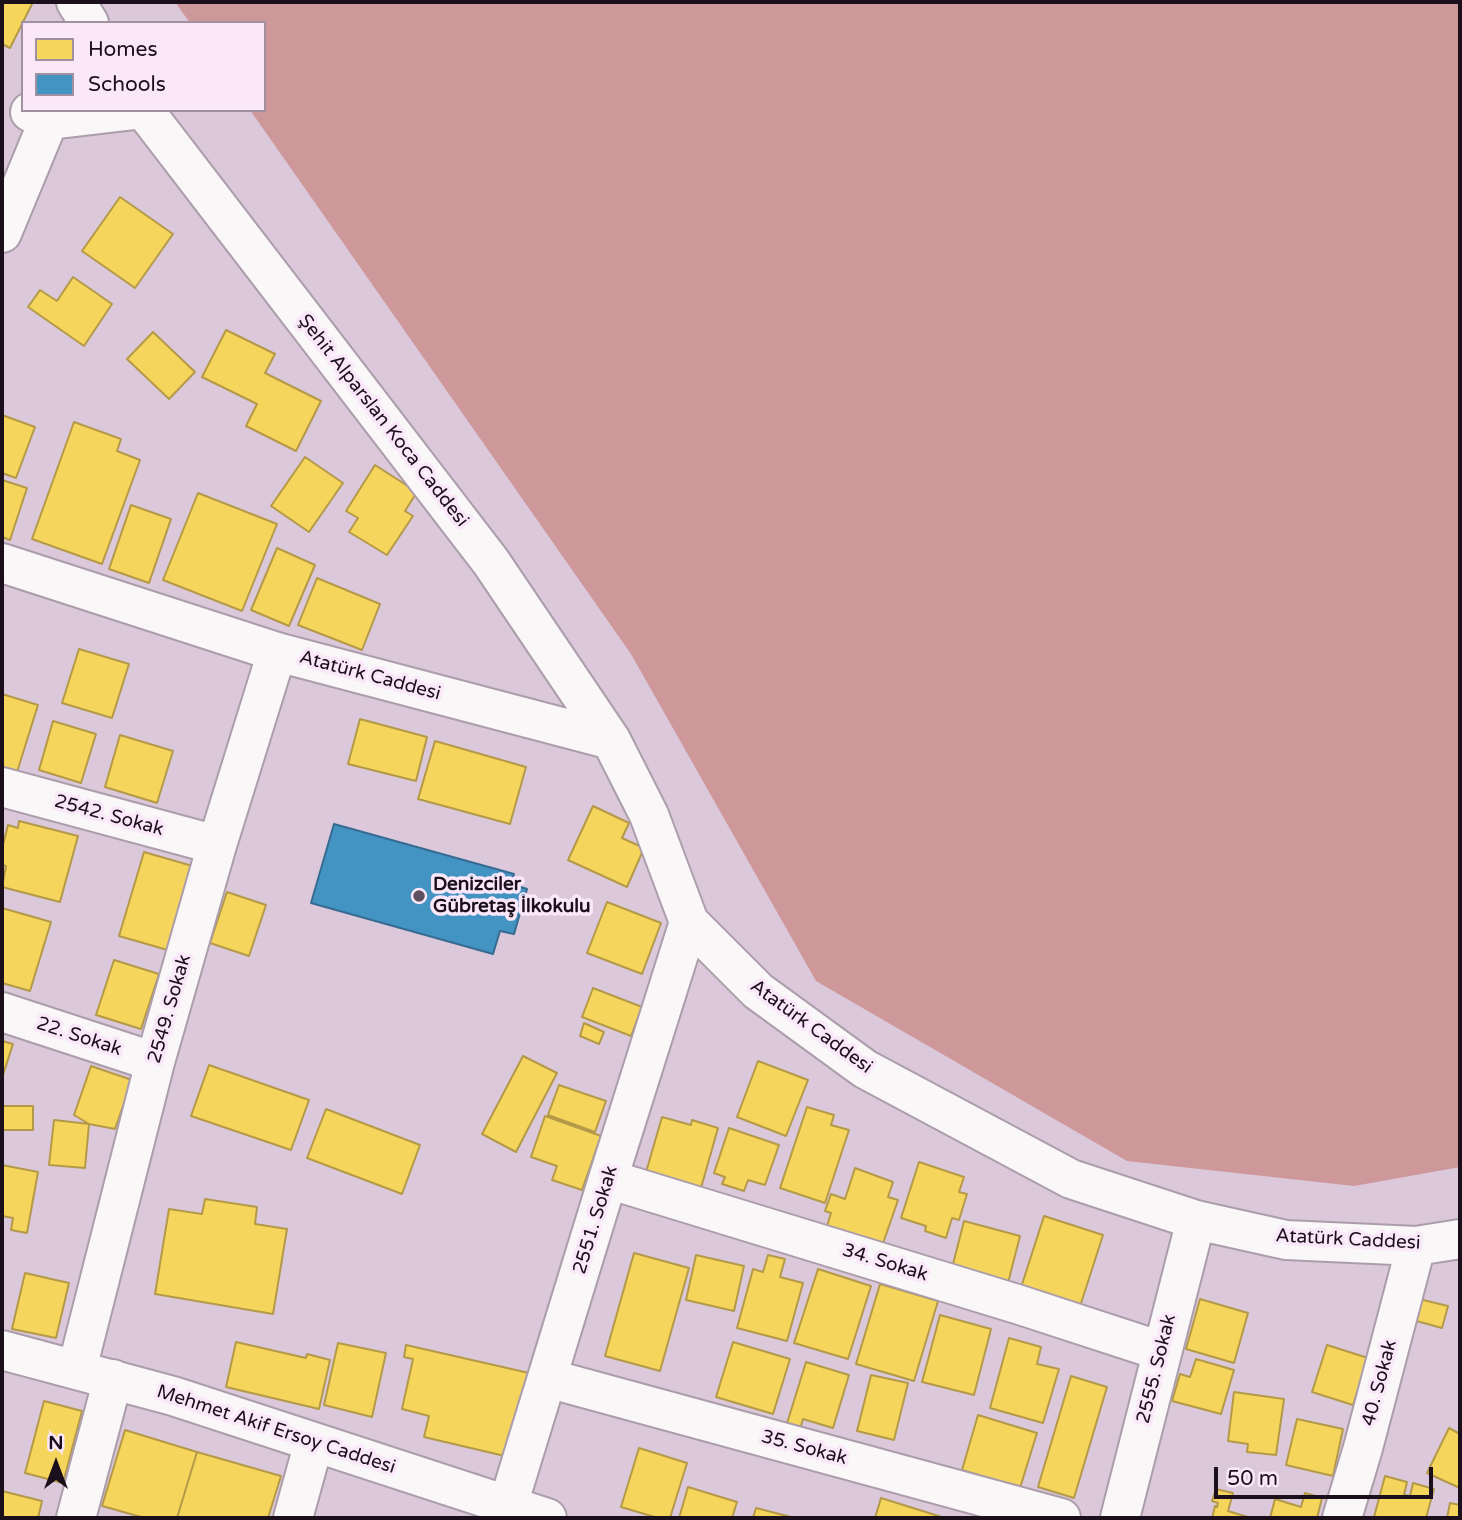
<!DOCTYPE html>
<meta charset="utf-8">
<style>
body{margin:0}
#map{position:relative;width:1462px;height:1520px;overflow:hidden;background:#dbc8da;font-family:"Varela Round",sans-serif}
canvas{display:block}
.frame{position:absolute;inset:0;border:4px solid #1b0f1b;pointer-events:none}
.legend{position:absolute;left:21px;top:21px;width:245px;height:91px;box-sizing:border-box;background:#fae7f9;border:2px solid #a191a0;margin:0;padding:9px 12px;list-style:none;font-size:21px;color:#1b0f1b}
.legend li{display:flex;align-items:center;gap:14px;height:35px}
.legend b{width:35px;border:2px solid #a191a0}
.north{position:absolute;left:21px;top:1429px;width:70px;height:70px;-webkit-text-stroke:5px #fae7f9;paint-order:stroke;rotate:0deg;font-size:19px;font-weight:700;line-height:28px;text-align:center;color:#1b0f1b}
.north::after{content:'';display:block;margin:auto;width:24px;height:32px;background:#1b0f1b;clip-path:polygon(50% 0,100% 100%,50% 72%,0 100%)}
.scale{position:absolute;left:1214px;top:1467px;width:219px;height:32px;box-sizing:border-box;border:4px solid #1b0f1b;border-top:0;padding-left:9px;font-size:21px;line-height:24px;white-space:nowrap;color:#1b0f1b;-webkit-text-stroke:5px #fae7f9;paint-order:stroke}
</style>
<div id="map">
<canvas width="1462" height="1520"></canvas>
<div class="frame"></div>
<ul class="legend">
<li><b style="height:19px;background:#f6d55c"></b>Homes</li>
<li><b style="height:19px;background:#4393c3"></b>Schools</li>
</ul>
<div class="north">N</div>
<div class="scale">50 m</div>
</div>
<script>
const context = document.querySelector('canvas').getContext('2d');
context.lineJoin = 'round';
function paint(path, color) {
  context.fillStyle = color;
  context.fill(path, 'evenodd');
}
function trace(path, color, width, dash) {
  context.strokeStyle = color;
  context.lineWidth = width;
  context.lineCap = dash ? 'butt' : 'round';
  context.setLineDash(dash || []);
  context.stroke(path);
}
function drawText(font, color, halo, rows, align = 'center') {
  context.font = font + ' "Varela Round",sans-serif';
  context.lineWidth = 7;
  context.setLineDash([]);
  context.textBaseline = 'middle';
  context.strokeStyle = halo;
  context.fillStyle = color;
  for (const [text, x, y, turn = 0] of rows) {
    context.save();
    context.translate(x, y);
    context.rotate((+turn || 0) * Math.PI / 180);
    context.textAlign = isNaN(turn) ? turn : align;
    if (halo) context.strokeText(text, 0, 0);
    context.fillText(text, 0, 0);
    context.restore();
  }
}
const forest = new Path2D(`
 M175,2H1460V1167L1354,1186L1127,1161L816,981L631,654L250,110H264V23H190Z`);
const homes = new Path2D(`
 M2,2H33L10,48L2,44Z
 M120,197L173,234L135,288L82,251Z
 M73,277L112,304L84,346L28,307L40,290L57,301Z
 M226,330L275,354L265,373L321,401L296,451L246,426L257,404L202,377Z
 M153,332L195,372L169,399L127,359Z
 M2,415L35,427L16,478L2,473Z
 M74,422L121,439L117,451L140,460L102,564L32,539Z
 M305,457L343,483L309,532L271,506Z
 M375,465L417,492L405,511L413,516L387,555L349,532L358,518L346,511Z
 M2,480L27,488L10,540L2,537Z
 M198,493L277,524L242,611L163,580Z
 M131,505L171,519L149,583L109,569Z
 M277,548L315,565L289,626L251,610Z
 M317,578L380,604L362,650L298,625Z
 M79,649L129,664L112,718L62,703Z
 M2,694L38,705L17,772L2,767Z
 M360,719L427,737L416,781L348,764Z
 M53,721L96,734L81,783L39,770Z
 M120,735L173,751L157,803L105,787Z
 M435,741L526,767L510,824L418,799Z
 M593,806L629,823L622,838L644,848L627,887L568,860Z
 M19,821L78,836L60,902L2,887L6,866L2,865V849L8,825L18,828Z
 M144,852L196,867L171,951L119,936Z
 M227,892L266,905L249,956L210,943Z
 M607,902L661,923L642,974L587,953Z
 M2,908L51,922L30,991L2,983Z
 M114,960L159,974L141,1029L96,1015Z
 M593,988L642,1007L631,1036L582,1017Z
 M584,1023L604,1032L599,1044L580,1036Z
 M2,1041L13,1044L2,1078Z
 M523,1056L557,1073L516,1152L482,1134Z
 M758,1061L808,1080L786,1136L737,1117Z
 M209,1065L309,1100L291,1150L191,1116Z
 M91,1066L132,1080L115,1129L89,1124L74,1115Z
 M559,1085L606,1101L595,1132L548,1115Z
 M2,1106H33V1130H2Z
 M807,1107L834,1115L831,1125L849,1130L825,1203L780,1188Z
 M326,1109L420,1145L402,1194L307,1158Z
 M545,1116L601,1136L582,1190L552,1180L557,1166L531,1157Z
 M662,1117L691,1125L692,1120L718,1128L701,1188L642,1186Z
 M54,1120L89,1124L85,1168L49,1165Z
 M729,1128L779,1145L765,1185L748,1180L744,1191L722,1184L725,1177L714,1173Z
 M919,1162L964,1177L959,1192L967,1194L959,1220L952,1218L946,1238L925,1231L926,1226L901,1218Z
 M2,1165L38,1172L27,1233L11,1230L13,1218L2,1216Z
 M855,1168L893,1182L888,1197L898,1200L878,1258L827,1226L831,1213L825,1211L831,1194L845,1199Z
 M205,1199L257,1207L255,1224L287,1229L273,1314L155,1294L169,1209L202,1214Z
 M1044,1216L1103,1235L1076,1319L1017,1300Z
 M964,1221L1020,1236L1008,1283L952,1268Z
 M634,1253L689,1268L660,1371L605,1356Z
 M696,1255L744,1266L734,1311L686,1300Z
 M768,1255L785,1259L780,1277L803,1283L787,1341L737,1328L753,1269L763,1272Z
 M818,1269L871,1286L848,1359L794,1343Z
 M25,1273L69,1283L56,1338L12,1329Z
 M880,1284L938,1301L914,1381L856,1364Z
 M1200,1299L1248,1313L1234,1363L1186,1349Z
 M1419,1299L1448,1306L1442,1328L1413,1320Z
 M940,1315L991,1329L974,1395L922,1382Z
 M1009,1338L1041,1347L1037,1364L1059,1369L1043,1423L990,1408Z
 M236,1342L306,1358L307,1354L330,1360L319,1409L226,1387Z
 M733,1342L790,1359L773,1414L716,1397Z
 M338,1343L386,1353L372,1417L324,1405Z
 M406,1345L529,1373L509,1457L424,1437L429,1416L402,1409L413,1359L404,1357Z
 M1327,1345L1368,1358L1353,1405L1312,1392Z
 M1196,1359L1234,1370L1221,1414L1172,1401L1180,1374L1190,1377Z
 M806,1362L849,1375L833,1428L803,1419L798,1437L784,1433Z
 M871,1375L908,1383L894,1440L857,1431Z
 M1071,1376L1107,1387L1074,1498L1038,1487Z
 M1234,1392L1284,1399L1276,1455L1247,1452L1248,1444L1228,1441Z
 M44,1401L82,1411L63,1483L25,1473Z
 M978,1415L1037,1433L1020,1488L962,1470Z
 M1297,1419L1343,1429L1333,1476L1286,1465Z
 M1449,1428L1460,1434V1488L1427,1473Z
 M125,1430L197,1452L177,1518H145L102,1506Z
 M639,1448L687,1463L670,1518H658L621,1507Z
 M197,1452L281,1476L268,1518H177Z
 M1385,1476L1407,1482L1404,1495L1410,1496L1413,1483L1434,1489L1426,1518H1380L1374,1517Z
 M688,1487L737,1502L732,1518H679Z
 M1216,1489L1233,1493L1228,1511L1251,1518H1212L1215,1506L1217,1507L1218,1503L1212,1501Z
 M2,1491L42,1501L38,1518H2Z
 M1305,1493L1322,1498L1317,1518H1270L1275,1499L1301,1507Z
 M881,1498L945,1518H875Z
 M1450,1503L1460,1505V1518H1447Z
 M756,1508L795,1518H753Z`);
const schools = new Path2D(`
 M334,824L514,874L511,884L527,889L514,934L500,931L493,954L311,903Z`);
const minor = new Path2D(`
 M76,2L89,23
 M144,110L491,562L611,740L649,815L689,922L758,991L865,1069L1071,1179L1196,1220L1286,1240L1416,1246L1460,1239
 M30,112L50,120L135,110
 M2,233L53,110
 M2,563L277,652L611,740
 M2,787L217,845
 M2,1012L155,1062
 M608,1179L1020,1305L1161,1351
 M2,1350L173,1396L547,1518
 M77,1369L155,1062L217,845L277,652
 M547,1378L1061,1518
 M76,1518L113,1379
 M293,1518L314,1442
 M504,1518L608,1179L689,922
 M1120,1518L1196,1220
 M1342,1518L1363,1448L1416,1246`);
const markers = [
 [419,896,7,"#5e505e"]
];
const streetNames = [
 ["Şehit Alparslan Koca Caddesi",383,421,52],
 ["Atatürk Caddesi",370,676,15],
 ["2542. Sokak",109,816,15],
 ["2549. Sokak",170,1009,-74],
 ["Atatürk Caddesi",811,1027,36],
 ["22. Sokak",79,1037,18],
 ["2551. Sokak",596,1220,-73],
 ["Atatürk Caddesi",1348,1240,3],
 ["34. Sokak",885,1263,17],
 ["2555. Sokak",1157,1369,-76],
 ["40. Sokak",1380,1383,-75],
 ["Mehmet Akif Ersoy Caddesi",276,1430,18],
 ["35. Sokak",804,1448,15]
];
const poiNames = [
 ["Denizciler",433,885],
 ["Gübretaş İlkokulu",433,907]
];
paint(forest, '#ce979a');
paint(homes, '#f6d55c');
trace(homes, '#b49a48', 2);
paint(schools, '#4393c3');
trace(schools, '#376b91', 2);
trace(minor, '#ac9dab', 42);
trace(minor, '#faf7f9', 38);
for (const [x, y, r, color] of markers) {
  const dot = new Path2D();
  dot.arc(x, y, r, 0, 2 * Math.PI);
  context.fillStyle = color;
  context.fill(dot);
  trace(dot, '#fae7f9', 2.5);
}
drawText('19px', '#1b0f1b', '#fae7f9', streetNames);
drawText('bold 19px', '#1b0f1b', '#fae7f9', poiNames, 'left');
</script>
